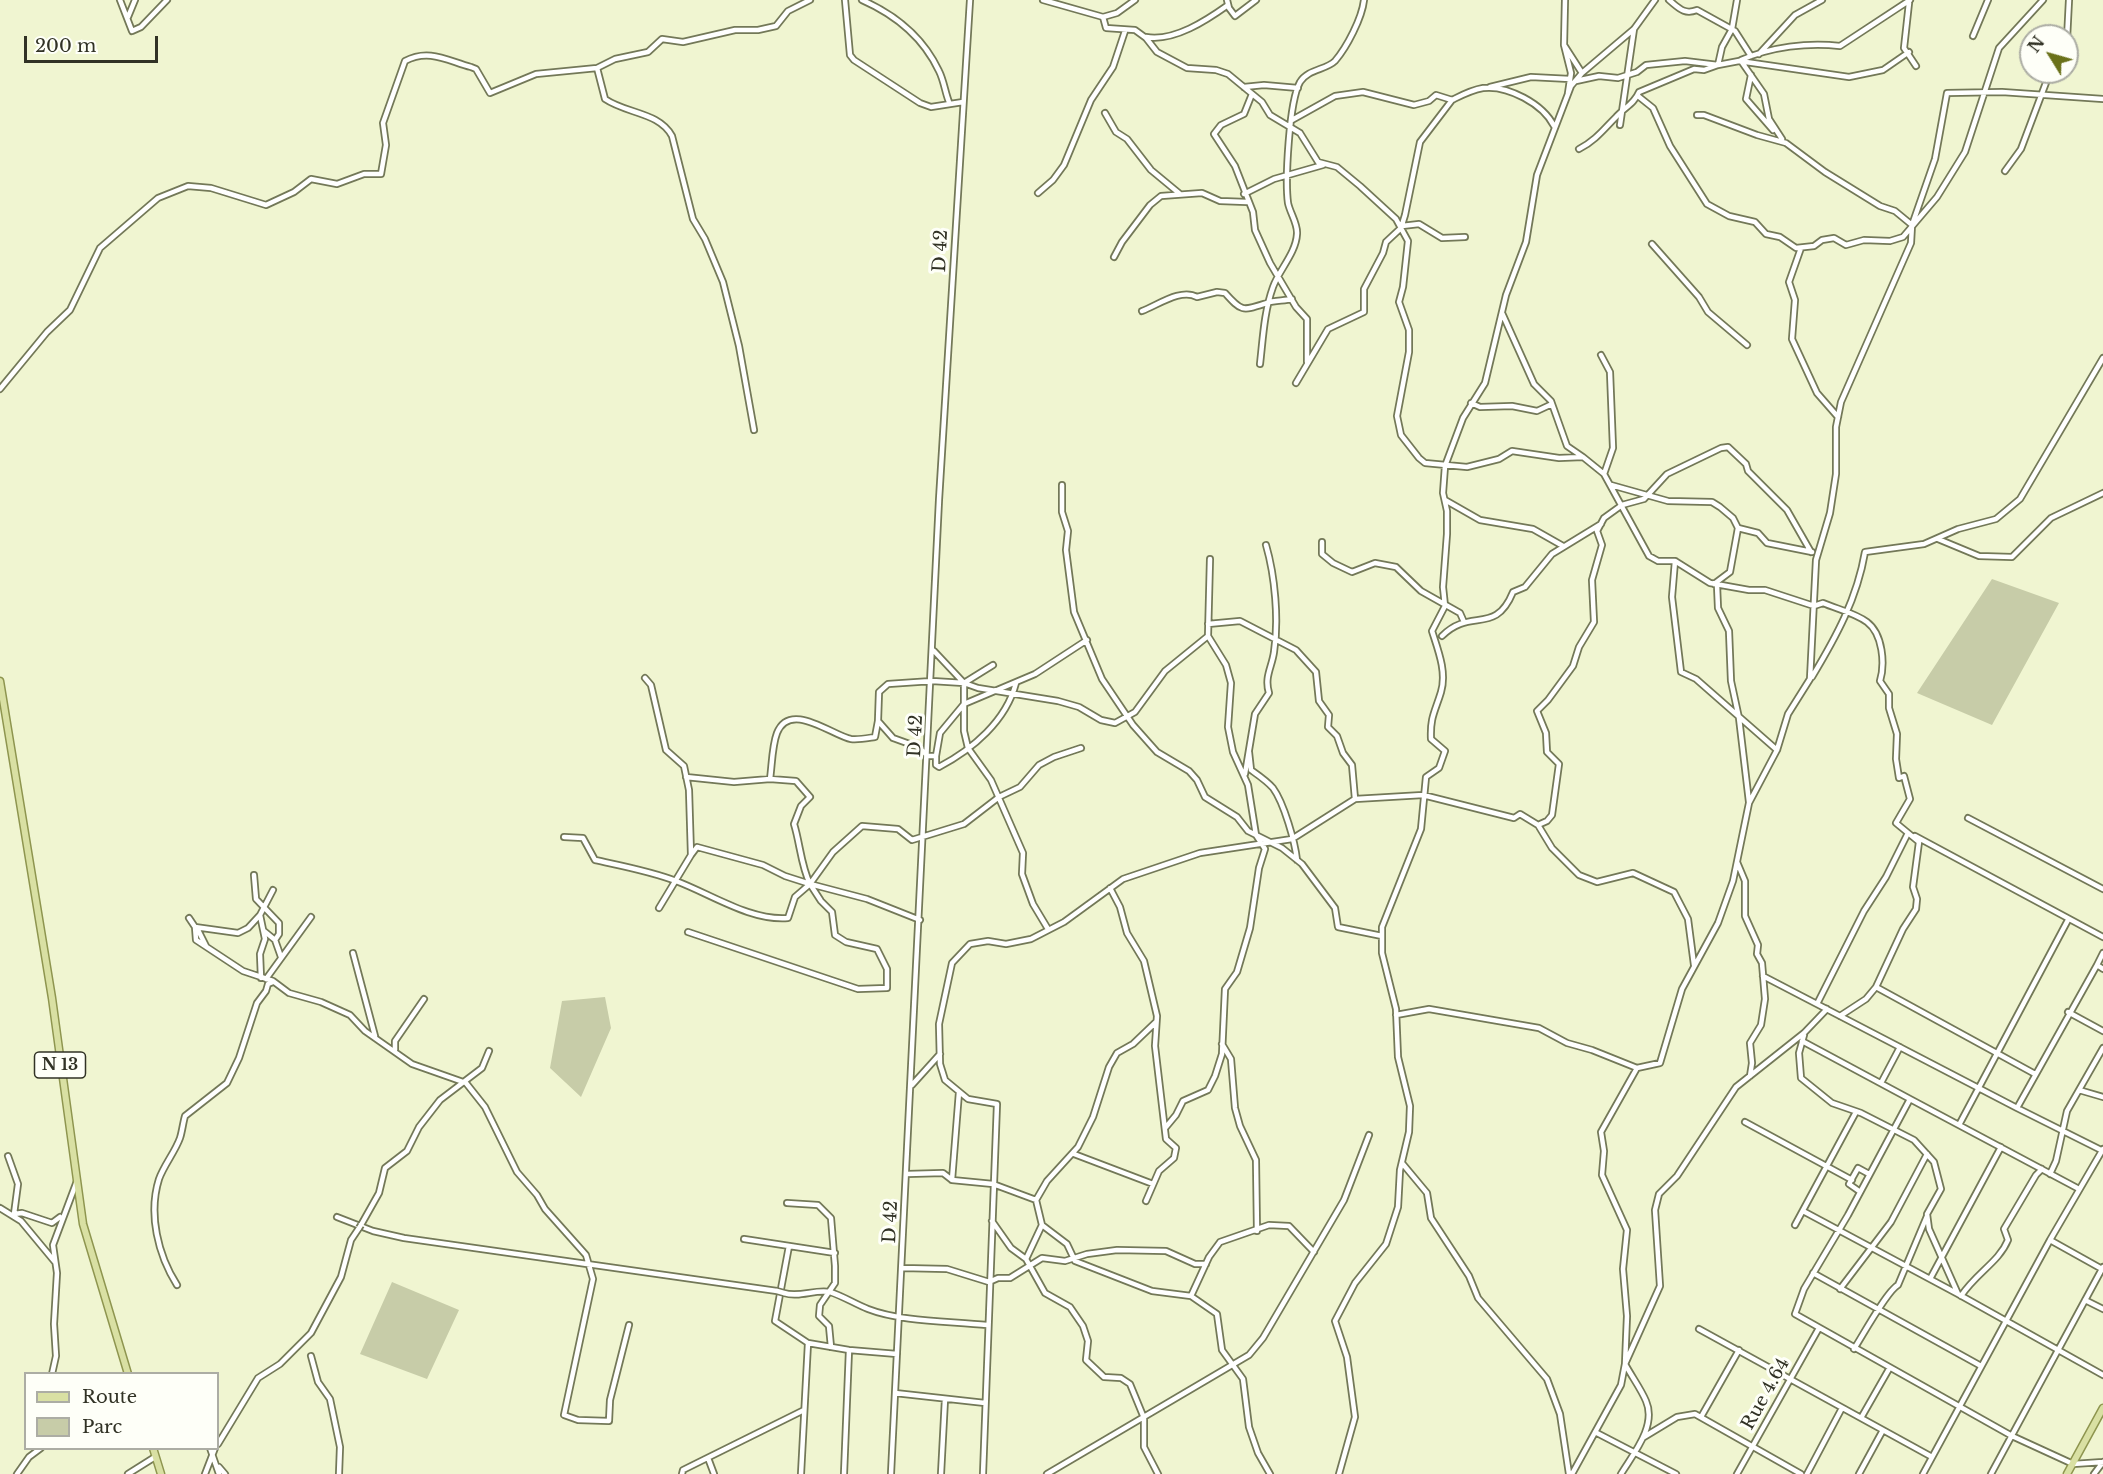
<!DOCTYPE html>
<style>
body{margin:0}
#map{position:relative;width:2103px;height:1474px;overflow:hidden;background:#f0f5d1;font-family:"Libre Baskerville",serif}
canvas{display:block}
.legend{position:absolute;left:24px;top:1372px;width:195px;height:78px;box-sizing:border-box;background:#fefff8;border:2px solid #acada4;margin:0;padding:8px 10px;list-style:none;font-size:18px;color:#313225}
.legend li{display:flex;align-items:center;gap:12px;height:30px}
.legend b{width:30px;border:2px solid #acada4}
.north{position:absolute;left:2019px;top:24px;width:60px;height:60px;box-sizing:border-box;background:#fefff8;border:2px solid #acada4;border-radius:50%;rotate:307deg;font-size:16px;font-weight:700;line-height:24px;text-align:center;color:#313225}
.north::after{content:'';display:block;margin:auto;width:21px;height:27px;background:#6a7119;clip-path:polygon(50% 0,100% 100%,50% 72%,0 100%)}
.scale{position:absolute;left:24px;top:36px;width:134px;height:27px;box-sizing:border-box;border:3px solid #313225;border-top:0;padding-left:8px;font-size:18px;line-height:21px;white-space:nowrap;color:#313225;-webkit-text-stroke:4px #fefff8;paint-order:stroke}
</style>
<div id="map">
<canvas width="2103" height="1474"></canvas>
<ul class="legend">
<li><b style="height:8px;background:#d9e0a3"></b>Route</li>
<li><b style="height:16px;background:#c7cca8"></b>Parc</li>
</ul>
<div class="north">N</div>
<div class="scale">200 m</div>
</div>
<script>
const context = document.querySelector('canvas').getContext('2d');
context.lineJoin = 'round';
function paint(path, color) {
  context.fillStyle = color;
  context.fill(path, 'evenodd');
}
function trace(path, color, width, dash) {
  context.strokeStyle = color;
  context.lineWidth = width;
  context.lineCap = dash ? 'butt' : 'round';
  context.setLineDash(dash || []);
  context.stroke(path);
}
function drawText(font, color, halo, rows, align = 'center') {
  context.font = font + ' "Libre Baskerville",serif';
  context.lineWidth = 6;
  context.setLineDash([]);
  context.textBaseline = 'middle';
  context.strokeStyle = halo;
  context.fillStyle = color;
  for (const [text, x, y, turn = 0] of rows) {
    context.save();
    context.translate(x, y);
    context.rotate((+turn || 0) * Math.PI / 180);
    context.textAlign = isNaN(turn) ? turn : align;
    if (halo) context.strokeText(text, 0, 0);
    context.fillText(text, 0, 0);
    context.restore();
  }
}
const green = new Path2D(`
 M1992,579L2059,603L1992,725L1917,693Z
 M605,997L611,1028L581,1097L550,1068L562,1001Z
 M392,1282L459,1310L427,1379L360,1354Z`);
const minor = new Path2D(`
 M120,0L132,31L141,27L167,0
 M845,0L850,55L854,60L920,103L931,107L963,102
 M862,0C896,15 923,37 939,71C944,81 945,92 949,102
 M1043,0L1103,17L1117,13L1135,0
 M1227,0L1229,8L1235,16L1256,0
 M1669,0C1679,8 1684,15 1697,10L1735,31L1751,56
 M1909,3L1904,48L1916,66
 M128,17L135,0
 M1103,17L1106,28L1135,30L1146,38L1157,52L1187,68L1216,70L1228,74L1262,102L1270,115L1300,133L1318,162L1337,167L1360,186L1396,219L1408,241L1403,287L1399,302L1409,330V352L1397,416L1401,435L1419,458L1425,463L1467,467L1499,459L1512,451L1559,458L1583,457L1604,474L1649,556L1658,561H1675L1710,583L1749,590H1765L1814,606L1823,603C1837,609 1855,613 1867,622C1883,634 1885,664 1880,681L1889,694V708L1897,734L1896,759L1899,778L1904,776L1910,799L1896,823L1919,842L1913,887L1917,899L1916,909L1903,929L1876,987L1866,999L1840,1016
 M1973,36L1988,0
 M1146,37C1174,42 1207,20 1228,5
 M2067,39L2069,0
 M1564,45L1565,0
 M1759,54L1795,15L1822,0
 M1741,60C1771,47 1808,42 1840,46L1910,0
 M1741,61L1764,94L1769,119L1782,139
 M1582,73L1634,29L1655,0
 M1751,75L1746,99L1773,130
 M1576,81L1599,76L1618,78L1637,72L1646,65L1685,61L1718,65L1739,61L1849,77L1883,70L1909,52
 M1244,87L1264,85L1298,88
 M1490,87L1531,77L1570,79
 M1252,94L1244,114L1221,125L1214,134L1235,166L1253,212L1255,230L1270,263L1296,307L1307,319V362
 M1638,96L1653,108L1670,146L1707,204L1729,216L1755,222L1766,234L1780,237L1796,248L1814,246L1822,240L1834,238L1846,245L1864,240L1890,241L1903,237L1937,197L1965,152L1999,48L2043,0
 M1105,113L1116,132L1127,139L1151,170L1180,194
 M1697,115H1704L1757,135L1786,143L1825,172L1880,206L1895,211L1912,225
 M1292,120L1335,96L1363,92L1414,105L1429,101L1436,95L1452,100C1462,95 1471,90 1483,88C1508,85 1543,104 1554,126
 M1620,125L1634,29
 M1579,149C1595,141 1604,129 1616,117C1625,107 1634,104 1639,92L1694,69L1704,70L1718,65L1722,47L1732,29L1737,0
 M2005,171L2021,149L2050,72
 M1038,193L1053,180L1064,165L1091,100L1113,67L1125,31
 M1244,194L1274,179L1323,165
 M1402,226L1419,224L1442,238L1465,237
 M1652,244L1699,297L1708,312L1747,345
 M1801,248L1789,282L1795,300L1792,339L1817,393L1838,417
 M1114,257L1122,242L1150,205L1161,196L1202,193L1220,201L1247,202
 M1142,311C1158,305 1181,288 1197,297L1217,292L1225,293C1242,312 1242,311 1267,303C1274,300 1284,301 1292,299
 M1502,313L1534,384L1551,401L1567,446L1583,457
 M1601,355L1610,372L1613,448L1604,474
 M1260,364C1263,338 1264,312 1273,287C1279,270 1296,253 1297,234C1298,224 1290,213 1288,203C1285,180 1289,102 1300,82C1308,69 1326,70 1335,61C1347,47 1362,18 1364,0
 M1296,383L1328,329L1364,312V289L1383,253L1386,242L1401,228L1405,215L1420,142L1452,100
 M0,389L47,332L70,310L100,248L158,198L188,186L211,188L266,205L294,192L311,179L337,184L364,174H381L386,145L383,123L405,61C429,48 448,61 471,67L476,69L490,93L536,74L597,68
 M1471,403L1480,407L1512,406L1537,411L1552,404
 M754,430L739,346L723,282L705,239L693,219L672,136C659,112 627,114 605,99L597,68L615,59L648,52L662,39L683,42L735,30H758L776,26L788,11L810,0
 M1062,485V512L1068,531L1066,550L1074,612L1102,679L1133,725L1157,752L1189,771L1197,780L1205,797L1237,817L1248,831L1282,848L1302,864L1335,908L1338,927L1382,936
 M1611,485L1668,501L1712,502L1720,507L1733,518L1738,528L1730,572L1714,584
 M1445,500L1480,520L1533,529L1563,546
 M1738,528L1758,533L1767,543L1812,552
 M1938,539L1979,556L2012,557L2051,518L2103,493
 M1322,542V554L1333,563L1352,572L1375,563L1396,567L1421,591L1460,613L1464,622
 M1675,561L1672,597L1681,672L1696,679L1777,750
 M1717,585L1718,608L1729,631L1731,681L1739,718L1749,802
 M1208,624L1240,621L1296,650L1316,672L1319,701L1329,715L1328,727L1337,736L1343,753L1352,765L1355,799
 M1442,636C1471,607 1495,636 1513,592L1525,587L1552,554L1601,524
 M934,651L964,683L978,688L1058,701L1079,707L1101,720L1115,723L1135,712L1165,671L1208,636
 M993,665L964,683L932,681L888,684L879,692L878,721L893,738L918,747L928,756H936L940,733L964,704L1035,674L1087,640
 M1812,677C1836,637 1857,599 1865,552L1924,544L1958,529L1996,519L2020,499L2103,358
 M645,678L651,685L666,750L684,766L689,790L691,855L659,908
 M964,683V731L968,748L991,780L1023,853L1022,874L1033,904L1048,929
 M1249,752L1251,770C1258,775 1267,781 1273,788C1284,803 1295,842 1297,860
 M936,756V765L939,767C973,749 1006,721 1016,683
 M1245,774L1255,714L1269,693C1264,677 1272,667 1274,652C1279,620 1275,576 1266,545
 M686,777L734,782L770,779
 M1968,818L2103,889
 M1538,825L1547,821L1552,815L1559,764L1547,752L1546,733L1537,711L1548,700L1573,666L1579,647L1594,622L1592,580L1602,545L1597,531L1604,518L1622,505L1644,499L1667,474L1721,448L1728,447L1746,464L1748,471L1787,510L1811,552
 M1915,836L2103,937
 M564,837L583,838L595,860C622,866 650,871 676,881C711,894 750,921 788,918L795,897L810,884L821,901L832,912L835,935L846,942L877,949L887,969V988L858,989L688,932
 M691,855L697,847L763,865L785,876L810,884C801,866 800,843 794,824L801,806L810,797L796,781L770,779C772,765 772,746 777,733C790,700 833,736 851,739C858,740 868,738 875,737L878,721
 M1737,862L1745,881V916L1758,945L1757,954L1762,963L1765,999L1761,1025L1750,1043L1752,1063L1750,1076
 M254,875L256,899L279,923V934L275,940
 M1110,888L1120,907L1127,933L1144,961L1157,1016L1155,1046L1166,1139L1176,1148L1174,1158L1159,1171L1146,1201
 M189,918L195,927L196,940L243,971L273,981L289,993L321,1002L350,1015L365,1031L412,1064L466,1083L485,1107L517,1172L537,1195L545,1209L586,1255L593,1279L564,1415L578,1420L609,1421L610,1400L629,1325
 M920,920L867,899L810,884L833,852L862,826L898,829L912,840L964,824L999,797L1020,787L1039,765L1054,757L1081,748
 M195,927L238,933L248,928L260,915
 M197,928L206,946
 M264,931L275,940L281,957
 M353,953L375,1036
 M2103,953L2097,965L2103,969
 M1763,976L2017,1108L2097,965
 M261,978L260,954L265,939L260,915L273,890
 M266,979L311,917
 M1876,987L2035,1074
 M1817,1004L1864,911L1886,877L1908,833
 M2068,1012L2103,1031
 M1396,1015L1429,1009L1539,1028L1567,1043L1592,1050L1637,1068
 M1804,1035L1799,1053L1801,1078L1832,1103L1861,1113L1914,1140L1934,1162L1941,1189L1927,1214L1929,1229L1958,1294L2103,1375
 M1802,1041L1910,1099
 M1222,1044L1231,1059L1235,1108L1240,1126L1256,1160L1257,1231
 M395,1050V1041L424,999
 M1881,1083L1900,1047
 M912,1085L940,1054
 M2079,1090L2103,1097
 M2017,1108L2103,1151
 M1745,1122L1852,1180
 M1959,1125L2068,920
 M1166,1127L1176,1115L1183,1101L1208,1090L1215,1076L1222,1054L1225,989L1237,972L1250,928L1259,868L1265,849L1256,835L1248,785L1233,752L1228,727L1231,683L1226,665L1208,636L1210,559
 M1074,1154L1153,1184
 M8,1156L18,1184L14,1214L22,1213L52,1223L60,1217
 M1402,1163L1427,1193L1431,1218L1469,1276L1478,1298L1547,1379L1560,1414L1569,1474
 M907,1174L943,1173L952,1180L993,1184L1036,1200L1042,1225L1067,1244L1075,1261L1152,1291L1191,1296L1217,1314L1222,1350L1243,1379L1249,1427L1258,1453L1270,1474
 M2050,1174L2056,1161L2067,1111L2103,1048
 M952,1180L959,1092
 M2079,1189L1910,1099L1848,1215L1804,1289L1795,1314L2012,1436L2073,1464L2103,1462
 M1859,1191L1849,1184L1858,1168L1869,1174
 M1036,1200L1047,1181L1078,1147L1093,1117L1109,1067L1117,1053L1133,1044L1156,1022
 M787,1203L818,1205L831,1218L835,1266V1283L820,1305L819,1316L829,1326L831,1347
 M0,1208L21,1221L55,1262
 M1803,1211L1958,1294
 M337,1217L373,1231L404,1238L777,1291
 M992,1221L1011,1248L1026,1259L1045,1293L1070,1307L1083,1326L1088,1341L1086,1360L1104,1377L1121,1378L1130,1384L1144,1418V1447L1158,1474
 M361,1225L379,1193L385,1168L407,1151L419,1127L440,1100L482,1068L489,1051
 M1795,1225L1856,1112
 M744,1239L835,1253
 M2050,1240L2102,1269
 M789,1246L775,1321L808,1343L849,1350L897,1354
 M1026,1259L1042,1225
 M902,1268L947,1269L989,1282L998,1278H1010L1042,1258L1065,1261L1087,1254L1117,1250L1166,1251L1195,1264H1206
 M1813,1273L1981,1366
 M1930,1279L2001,1147
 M177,1285C158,1255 148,1214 159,1179C164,1165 175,1152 180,1138C182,1132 183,1123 185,1116L227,1083L239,1058L257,1003L266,991L268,984L273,982
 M1840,1289L1891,1222L1927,1154
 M784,1293C799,1298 815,1289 830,1292C843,1296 855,1304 868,1309C901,1322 951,1321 987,1325
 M1191,1296L1209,1257L1220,1242L1269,1225L1289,1226L1314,1252
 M1961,1296C1976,1273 1999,1262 2008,1240L2004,1229L2036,1175L2042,1169
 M2085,1300L2103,1309
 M1699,1329L1932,1457
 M1854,1349C1863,1335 1887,1291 1898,1285L1927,1216
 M311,1356L318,1382L330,1399L340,1447L339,1474
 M52,1374L56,1356L54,1324L57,1273L53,1245L77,1181
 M895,1393L985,1403
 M1701,1417L1739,1350
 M1861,1418L1889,1369
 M1595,1432L1676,1474
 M1644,1437L1677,1417L1695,1414L1801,1474
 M218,1444L258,1378L280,1364L311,1333L341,1277L351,1240L359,1228
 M210,1448L219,1474
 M708,1458L714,1474
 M219,1467L225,1474
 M17,1474L29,1457L41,1448
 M128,1474L155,1457
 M205,1474L215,1448
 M682,1474L683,1470L804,1410
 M801,1474L808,1343
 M844,1474L849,1350
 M891,1474L939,500L970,0
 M941,1474L945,1399
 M983,1474L997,1104L968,1099L945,1080L940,1064L939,1024L952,963L970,944L988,941L1006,944L1031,939L1064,922L1123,879L1200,853L1292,839L1355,799L1423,795L1514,818L1520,814L1538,825L1552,848L1579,875L1597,882L1633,873L1674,892L1688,919L1694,965
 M1047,1474L1249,1355L1263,1338L1344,1200L1369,1135
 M1339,1474L1355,1417L1347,1357L1335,1321L1355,1283L1386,1244L1398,1207L1400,1170L1409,1132L1410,1106L1398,1057L1396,1009L1382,953V927L1421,829L1426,777L1439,768L1445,751L1431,739C1430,717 1435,712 1441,692C1447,672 1438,650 1432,631L1445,606L1443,587L1447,534V511L1443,493L1445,466L1463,418L1485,383L1506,295L1526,242L1537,175L1571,86L1582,73L1564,45L1571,73L1568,93
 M1572,1474L1621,1385L1625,1364L1627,1316L1623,1269L1627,1230L1602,1175L1604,1151L1601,1132L1637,1068L1660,1063L1682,989L1718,923L1733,881L1749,803L1777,750L1788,714L1810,679L1816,560L1830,513L1836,474V427L1841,402L1911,243L1912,225L1935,159L1947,93L2002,92L2103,99
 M1621,1474C1633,1454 1657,1426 1646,1401C1641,1389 1632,1377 1625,1364L1660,1286L1655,1210L1659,1194L1677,1176L1736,1087L1804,1033L1827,1009
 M1737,1474L1819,1328
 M1807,1474L1842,1408
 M1859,1474L1883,1430
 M1923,1474L2050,1240L2103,1149
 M1991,1474L2103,1267
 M2094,1474L2103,1462`);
const major = new Path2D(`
 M0,681L52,998L83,1224L128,1374
 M153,1448L161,1474
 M2067,1474L2103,1408`);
const minorBridge = new Path2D(`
 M359,1228L361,1225
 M777,1291L784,1293`);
const shields = [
 [60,1065,51]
];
const shieldNames = [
 ["N 13",60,1065]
];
const streetNames = [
 ["D 42",941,251,-87],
 ["D 42",916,736,-87],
 ["D 42",891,1222,-87],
 ["Rue 4.64",1766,1394,-61]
];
paint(green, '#c7cca8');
trace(minor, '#737858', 8);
trace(major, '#8e954f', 9);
trace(minor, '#fff', 4.5);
trace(major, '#d9e0a3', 6);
trace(minorBridge, '#737858', 8, []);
trace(minorBridge, '#fff', 4.5);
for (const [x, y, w] of shields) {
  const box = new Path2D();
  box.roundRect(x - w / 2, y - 13, w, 26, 4.5);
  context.fillStyle = '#fefff8';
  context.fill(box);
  trace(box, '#313225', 1.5);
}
drawText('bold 16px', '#313225', null, shieldNames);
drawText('18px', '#313225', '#fefff8', streetNames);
</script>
